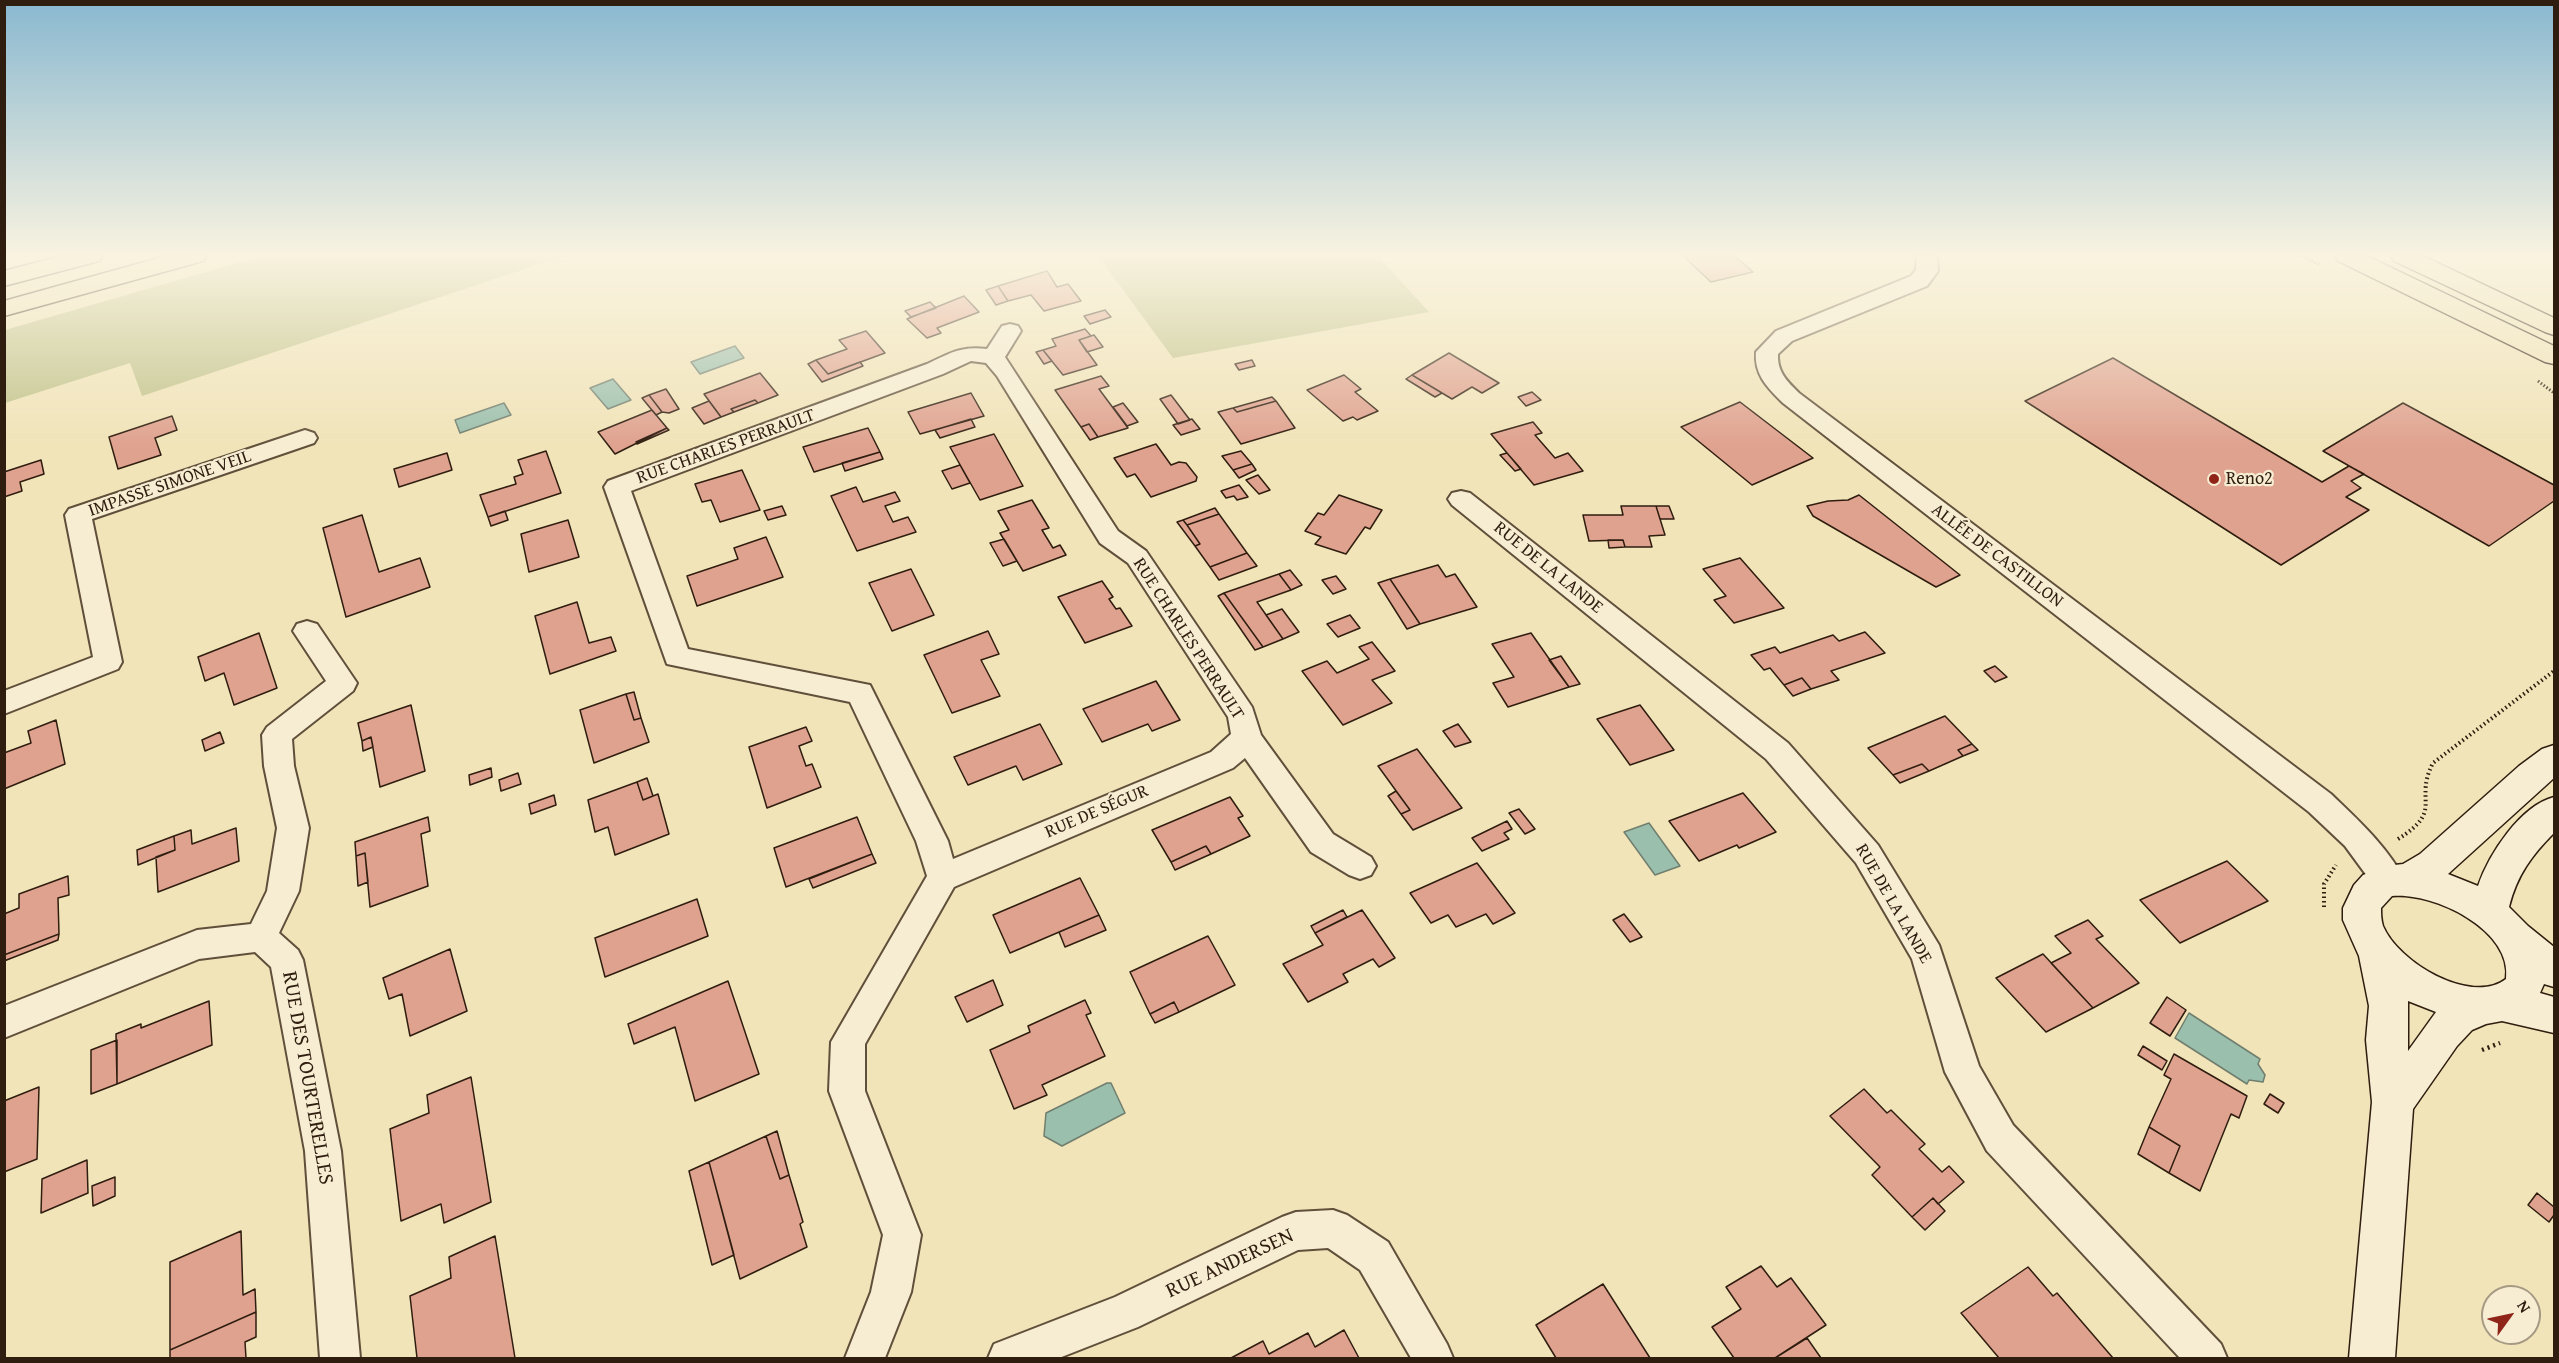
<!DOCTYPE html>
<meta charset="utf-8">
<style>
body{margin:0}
#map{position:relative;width:2559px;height:1363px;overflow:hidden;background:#f1e4b9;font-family:"Gentium Book Plus",serif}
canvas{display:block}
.frame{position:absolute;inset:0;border:6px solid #2f1d0f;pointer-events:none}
.north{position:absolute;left:2481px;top:1285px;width:60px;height:60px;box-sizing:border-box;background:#f6edd2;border:2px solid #a69a84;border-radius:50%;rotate:57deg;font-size:16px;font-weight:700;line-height:24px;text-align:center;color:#2f1d0f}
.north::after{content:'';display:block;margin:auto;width:21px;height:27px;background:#8f2418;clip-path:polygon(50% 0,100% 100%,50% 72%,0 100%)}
</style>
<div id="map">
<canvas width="2559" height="1363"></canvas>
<div class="frame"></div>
<div class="north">N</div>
</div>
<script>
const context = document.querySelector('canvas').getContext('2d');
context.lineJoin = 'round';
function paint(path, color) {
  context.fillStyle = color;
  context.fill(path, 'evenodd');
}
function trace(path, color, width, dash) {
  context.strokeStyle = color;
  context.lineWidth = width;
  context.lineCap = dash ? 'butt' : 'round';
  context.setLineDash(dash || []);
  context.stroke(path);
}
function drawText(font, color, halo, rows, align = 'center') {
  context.font = font + ' "Gentium Book Plus",serif';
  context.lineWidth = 4.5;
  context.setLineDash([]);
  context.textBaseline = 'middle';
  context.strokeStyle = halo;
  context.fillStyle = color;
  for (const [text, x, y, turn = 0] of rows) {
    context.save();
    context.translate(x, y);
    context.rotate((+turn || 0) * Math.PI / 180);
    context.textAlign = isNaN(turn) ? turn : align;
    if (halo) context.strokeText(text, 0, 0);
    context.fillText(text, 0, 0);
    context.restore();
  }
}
const green = new Path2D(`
 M261,256H564L142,396L130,363L5,403V330Z
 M1098,256H1378L1429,312L1173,358Z`);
const water = new Path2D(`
 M735,346L744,358L700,374L691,362Z
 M613,379L631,400L608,409L590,388Z
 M504,403L511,415L460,433L455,420Z
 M1649,823L1680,866L1655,875L1624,832Z
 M2189,1013L2260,1059L2258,1064L2265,1075L2263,1082L2249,1080L2247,1084L2175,1038Z
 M1107,1083H1111L1125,1113L1062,1146L1044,1136L1046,1113Z`);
const building = new Path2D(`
 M1683,256H1735L1753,272L1711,282Z
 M1047,271L1057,287L1068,284L1081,301L1044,311L1031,295L1008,301L998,286Z
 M998,286L1008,301L996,305L986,290Z
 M964,296L979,312L937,328L941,333L927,338L907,319Z
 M930,302L936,308L911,317L905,311Z
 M1105,310L1111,317L1090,324L1084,316Z
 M1085,329L1091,336L1079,340L1097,365L1063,375L1043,350L1056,346L1052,339Z
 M866,331L885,353L828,374L816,360L847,349L839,340Z
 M1094,335L1103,347L1087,352L1079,340Z
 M1043,350L1052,361L1044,364L1036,352Z
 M1449,353L1499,383L1482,393L1472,387L1452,399L1412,375Z
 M2113,358L2322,482L2349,466L2364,474L2351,481L2361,488L2346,497L2369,510L2281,565L2025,401Z
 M816,360L828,374L860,362L863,366L822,382L808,364Z
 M1252,360L1255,366L1239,370L1235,364Z
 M760,373L778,395L758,403L755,400L731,409L734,412L721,417L704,394Z
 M1344,375L1361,389L1355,392L1378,411L1357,420L1353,417L1343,421L1307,390Z
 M1412,375L1442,393L1435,397L1406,379Z
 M1101,376L1109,386L1099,389L1128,428L1098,437L1089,424L1081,427L1055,390Z
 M666,389L679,409L669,413L662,412L649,395Z
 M1532,392L1541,400L1526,406L1518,397Z
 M971,393L984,416L920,434L908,412Z
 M649,395L662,412L656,415L642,398Z
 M1171,395L1190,420L1178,424L1160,399Z
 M1272,397L1276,401L1237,412L1233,408Z
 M755,400L758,403L734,412L731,409Z
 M709,401L721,417L704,424L692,408Z
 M1276,401L1295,428L1241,444L1218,412L1233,408L1237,412Z
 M1740,402L1813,458L1752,485L1681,427Z
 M1123,403L1138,422L1127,426L1113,407Z
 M2403,403L2554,485V501L2489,546L2323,451Z
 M652,410L667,428L615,454L598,432Z
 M172,416L177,430L155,438L161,455L118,469L109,437Z
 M971,419L975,427L940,438L935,430Z
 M1192,419L1200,429L1181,435L1173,425Z
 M1533,422L1542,433L1535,435L1555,458L1568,453L1583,471L1534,485L1491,434Z
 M1089,424L1098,437L1090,440L1081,427Z
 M667,428L669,430L637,444L636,442Z
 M868,428L880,452L814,472L803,447Z
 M994,434L1023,486L980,500L950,447Z
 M1156,444L1171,465L1179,462L1186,463L1197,477L1196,481L1151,497L1135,474L1127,477L1114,458Z
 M546,451L561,493L488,517L480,495L516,484L514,477L523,474L518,460Z
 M1241,451L1252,464L1233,470L1222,456Z
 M880,452L883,459L845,471L842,463Z
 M447,453L452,470L399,487L394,469Z
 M1507,453L1521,469L1515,471L1500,455Z
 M41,460L44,474L20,482L22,491L4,497V472Z
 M1252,464L1256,470L1239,478L1233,470Z
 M960,465L970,483L952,489L942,471Z
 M742,470L760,510L720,522L711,500L702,502L695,484Z
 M1258,475L1270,490L1259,494L1246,480Z
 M1239,485L1248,497L1237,500L1234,496L1226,498L1221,491Z
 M856,487L863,502L895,492L900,501L885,506L893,522L908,517L916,532L857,551L831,496Z
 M1339,495L1382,510L1370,529L1365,527L1346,554L1315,544L1321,537L1305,531L1318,513L1324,515Z
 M1859,495L1960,575L1936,587L1813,516L1807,506L1828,501L1848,500Z
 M1032,500L1049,528L1042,530L1053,548L1060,545L1066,555L1023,571L1000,533L1009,530L998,511Z
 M782,506L786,515L768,520L764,511Z
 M1621,506H1656L1665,535L1649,536L1652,547H1625L1623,540L1589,541L1583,515H1623Z
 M1656,506H1669L1674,519H1660Z
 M1215,508L1219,514L1187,525L1183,520Z
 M505,511L508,520L491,526L488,517Z
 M1219,514L1247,553L1210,567L1195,546L1200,544L1187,525Z
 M362,515L379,572L420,558L430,587L346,617L323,528Z
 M568,520L579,557L529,572L521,534Z
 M1183,520L1187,525L1200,544L1195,546L1177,522Z
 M766,537L783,577L697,606L687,576L738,559L734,548Z
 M1004,539L1017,561L1003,566L990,543Z
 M1608,540H1623L1625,547L1609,548Z
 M1247,553L1257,566L1219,580L1210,567Z
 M1740,558L1784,608L1734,623L1714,600L1726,596L1703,569Z
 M1438,565L1446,577L1455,574L1477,607L1420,624L1390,579Z
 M911,569L934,615L892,631L869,583Z
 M1290,570L1302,585L1291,590L1279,574Z
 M1279,574L1291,590L1257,602L1283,639L1263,647L1224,593Z
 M1336,576L1346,589L1333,594L1322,580Z
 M1390,579L1420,624L1407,629L1378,583Z
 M1102,581L1113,597L1109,599L1116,609L1120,608L1132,626L1085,643L1058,597Z
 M1224,593L1263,647L1255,650L1218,596Z
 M577,602L589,643L611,637L616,651L550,674L535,616Z
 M1282,609L1299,632L1283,639L1266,615Z
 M1350,615L1360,628L1338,637L1327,624Z
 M988,631L999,654L981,660L1000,696L952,713L924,655Z
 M1865,632L1885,653L1831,671L1839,680L1811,689L1802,678L1784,685L1770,668L1764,670L1751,655L1775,647L1780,653L1833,635L1839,641Z
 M259,633L277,688L234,705L224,673L205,681L198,657Z
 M1531,633L1569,687L1508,707L1493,683L1514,677L1492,644Z
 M1372,642L1395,671L1372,680L1392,703L1343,725L1302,671L1327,661L1337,673L1369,659L1359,647Z
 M1561,656L1580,684L1569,687L1549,660Z
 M1995,666L2007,677L1995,682L1984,671Z
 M1802,678L1811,689L1793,696L1784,685Z
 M1156,681L1180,720L1152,731L1148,724L1102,742L1083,709Z
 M634,692L641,718L634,720L626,694Z
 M626,694L634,720L641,718L649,742L594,763L580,710Z
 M411,705L425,771L380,787L371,737L362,741L358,723Z
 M1640,705L1674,750L1630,765L1597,719Z
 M1945,716L1972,744L1958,750L1963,756L1929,771L1922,764L1893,775L1868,748Z
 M56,720L65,764L4,789V753L31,743L28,731Z
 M1040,724L1062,764L1023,780L1016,766L968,785L954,757Z
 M1458,724L1471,742L1455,747L1443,731Z
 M806,727L812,741L799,746L806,766L812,764L821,787L767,808L749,747Z
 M220,732L224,743L205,751L202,740Z
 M371,737L373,747L363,751L362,741Z
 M1972,744L1978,750L1963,756L1958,750Z
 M1417,749L1462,808L1413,830L1401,814L1410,810L1378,766Z
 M1922,764L1929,771L1900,783L1893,775Z
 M491,768L492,777L470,785L469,775Z
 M518,773L521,784L501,791L499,780Z
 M647,778L653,796L643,800L637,782Z
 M637,782L643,800L658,794L669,834L615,855L608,827L595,832L588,800Z
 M1396,791L1410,810L1401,814L1388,796Z
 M1743,793L1776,832L1739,848L1737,845L1699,861L1669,821Z
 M554,795L556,805L531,814L529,804Z
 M1230,797L1243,816L1238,818L1250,836L1211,854L1206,846L1171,862L1152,830Z
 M1519,809L1535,829L1525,834L1509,813Z
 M428,817L430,831L421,834L428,886L370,907L365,853L356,856L355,842Z
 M857,817L872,854L786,887L774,848Z
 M1507,821L1512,829L1504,833L1509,839L1482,851L1472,838Z
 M236,828L239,861L158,892L156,857L175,850L174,836L191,830L192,844Z
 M174,836L175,850L138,865L137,850Z
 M1206,846L1211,854L1175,870L1171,862Z
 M365,853L368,882L358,886L356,856Z
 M872,854L876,863L813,888L809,879Z
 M2227,861L2268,901L2180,943L2140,900Z
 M1477,863L1515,913L1493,924L1486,914L1456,927L1448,915L1431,923L1410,893Z
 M68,876L69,895L58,898L59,934L4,955V914L19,908V894Z
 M1080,878L1099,915L1010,953L993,915Z
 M697,899L708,936L605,977L595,938Z
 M1343,910L1347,917L1315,933L1311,926Z
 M1362,910L1395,958L1379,967L1373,959L1343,974L1348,982L1308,1002L1283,964L1323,945L1315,933Z
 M1624,914L1642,937L1630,942L1613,920Z
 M1099,915L1106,930L1065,947L1059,932Z
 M2088,920L2103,936L2096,939L2139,983L2093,1008L2051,963L2071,953L2055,936Z
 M59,934L58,940L4,961V955Z
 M1208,936L1235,985L1179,1012L1174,1002L1150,1014L1130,972Z
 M450,949L467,1011L410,1036L402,994L389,999L383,978Z
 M2043,954L2093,1008L2046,1032L1996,978Z
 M993,980L1003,1005L967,1022L955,997Z
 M728,981L759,1074L695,1101L675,1027L634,1044L628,1024Z
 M2167,997L2186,1010L2170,1036L2150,1023Z
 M1085,1000L1091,1013L1086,1015L1105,1056L1042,1085L1047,1095L1014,1109L990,1050L1030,1032L1028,1026Z
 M209,1001L212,1045L117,1084L116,1034L141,1024V1028Z
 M1174,1002L1179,1012L1155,1023L1150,1014Z
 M117,1040V1084L91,1094V1050Z
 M2143,1046L2167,1061L2162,1070L2138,1055Z
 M2174,1054L2247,1096L2239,1118L2231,1114L2200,1191L2169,1173L2180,1146L2149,1127L2171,1079L2164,1075Z
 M471,1077L491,1202L444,1223L441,1204L401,1221L390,1129L429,1113L427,1095Z
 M39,1087L37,1159L4,1172V1101Z
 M1864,1089L1887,1113L1891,1110L1925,1144L1919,1149L1942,1172L1949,1166L1964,1182L1938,1204L1933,1198L1912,1217L1872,1175L1880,1167L1830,1116Z
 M2270,1094L2284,1103L2278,1113L2264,1104Z
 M2149,1127L2180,1146L2169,1173L2138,1154Z
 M777,1131L789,1175L780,1179L766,1136Z
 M766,1136L780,1179L789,1175L803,1222L800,1224L807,1247L740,1279L709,1162Z
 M87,1160L88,1193L41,1213L42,1179Z
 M709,1162L734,1255L712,1265L689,1171Z
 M115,1177V1196L93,1206L92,1186Z
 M2537,1193L2554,1207V1215L2549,1222L2528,1205Z
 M1933,1198L1945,1211L1925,1230L1912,1217Z
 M241,1231L243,1295L255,1289L256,1312L170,1350V1262Z
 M495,1236L515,1358H417L410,1296L451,1278L449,1257Z
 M1761,1266L1777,1287L1791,1278L1826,1325L1775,1358H1734L1712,1327L1741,1309L1726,1287Z
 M2028,1267L2053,1296L2057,1293L2113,1358H1999L1961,1313Z
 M1603,1284L1650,1358H1556L1536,1325Z
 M256,1312V1337L245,1342L246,1358H170V1350Z
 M1344,1330L1359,1358H1231L1263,1341L1269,1354L1308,1333L1315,1347Z
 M1807,1338L1821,1358H1775Z`);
const pathFar2 = new Path2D(`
 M2302,256L2320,265
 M2538,381L2554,393`);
const pathFar1 = new Path2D(`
 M2398,839C2445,810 2413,801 2433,763L2554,671
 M2324,907V884L2336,865`);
const path = new Path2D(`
 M2482,1050L2500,1043`);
const street = new Path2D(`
 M1917,256H1937L1938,271L1927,286L1792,341L1778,354C1777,372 1787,381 1799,393L2331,794C2358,820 2388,847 2405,881L2400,891L2389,895L2378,891L2345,846L2309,812L1783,403C1768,388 1754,375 1756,352L1776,331L1911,276L1916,270Z
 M1010,324L1018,326L1021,331L1005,357L1118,531L1146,551L1252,707L1261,735L1333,834L1371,857L1376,866L1371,875L1360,879L1349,875L1311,852L1245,758L1233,768L954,887L865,1044V1091L921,1235L911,1292L885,1358H845L871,1292L883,1235L829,1091L831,1042L927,876L916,841L850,702L667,664L604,487L608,481L927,364C951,353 960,346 987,349L1002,326ZM971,361L986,363L997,376L1100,543L1128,563L1228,717L1231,734L1211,752L953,859L948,841L870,685L688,649L631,491L943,374Z
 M305,430L314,433L317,438L314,443L92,519L122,662L118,669L4,714V691L93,657L65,515L69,509Z
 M1461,491L1470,493L1788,743L1878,845L1939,945L1979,1066L2013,1125L2221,1344L2227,1358H2180L1987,1151L1945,1072L1912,959L1856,863L1766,759L1452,505L1448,499L1452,493Z
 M307,621L317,624L357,683L353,691L292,739L294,766L309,828L299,891L279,933L298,950L303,960L341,1151L360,1358H320L305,1151L271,967L255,952L199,959L4,1038V1006L197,930L251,924L267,891L277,828L264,766L262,735L267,727L326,681L293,631L297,624Z
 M1333,1210L1347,1215L1388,1242L1447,1344L1453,1358H1411L1360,1270L1328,1248L1298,1250L1138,1327L1059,1358H988L994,1344L1115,1297L1282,1217L1296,1212Z`);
const secondary = new Path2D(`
 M2554,745V778L2448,874L2478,886C2489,854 2520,806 2554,797V833C2532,855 2517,875 2509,907L2528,926L2554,947V987L2544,984L2540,993L2554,997V1033L2502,1021L2486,1024L2472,1030L2457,1046L2413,1109L2395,1358H2349L2372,1102L2366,1040L2369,1006L2359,956L2343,920V908L2354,885L2363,875L2386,866L2403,864L2420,854L2519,766L2542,749ZM2392,896C2434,892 2513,930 2506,979C2471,1006 2398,962 2383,926C2381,920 2381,914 2381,908ZM2408,1001L2436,1012L2408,1051Z`);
const highway = new Path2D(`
 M61,256H102L99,261L4,286V271Z
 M166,256H206L203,261L4,316V301Z
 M2335,256H2367L2554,346V364L2545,362L2338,261Z
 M2391,256H2423L2554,318V335L2545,332L2394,261Z`);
const markers = [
 [2214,479,6,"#8f2418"]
];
const streetNames = [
 ["RUE CHARLES PERRAULT",726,447,-20],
 ["IMPASSE SIMONE VEIL",170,484,-19],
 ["ALLÉE DE CASTILLON",1997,556,37],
 ["RUE DE LA LANDE",1548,568,39],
 ["RUE CHARLES PERRAULT",1188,639,57],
 ["RUE DE SÉGUR",1097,812,-23],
 ["RUE DE LA LANDE",1893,904,60]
];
const poiNames = [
 ["Reno2",2226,479]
];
const nearStreetnames = [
 ["RUE DES TOURTERELLES",307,1078,80],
 ["RUE ANDERSEN",1230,1264,-25]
];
paint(green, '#c1c28a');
paint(water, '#9bbfad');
trace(water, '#707e6e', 1.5);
paint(building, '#dfa28f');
trace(building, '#2f1d0f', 1.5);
trace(street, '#604f3a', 4);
trace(secondary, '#2f1d0f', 3);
trace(highway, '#2f1d0f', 3);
trace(pathFar2, '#2f1d0f', 3, [1.5, 2]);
trace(pathFar1, '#2f1d0f', 4, [1.5, 3]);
trace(path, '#2f1d0f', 4.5, [2, 4]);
paint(street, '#f6edd2');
paint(secondary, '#f6edd2');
paint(highway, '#f1e4b9');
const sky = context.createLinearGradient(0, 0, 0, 447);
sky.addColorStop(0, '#89b8d0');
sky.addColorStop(0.57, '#f9f3e0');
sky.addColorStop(1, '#f9f3e000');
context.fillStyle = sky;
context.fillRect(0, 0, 2559, 447);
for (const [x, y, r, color] of markers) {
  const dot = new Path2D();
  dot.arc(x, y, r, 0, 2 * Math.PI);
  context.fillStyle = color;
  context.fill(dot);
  trace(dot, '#f6edd2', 2);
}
drawText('18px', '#2f1d0f', '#f6edd2', streetNames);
drawText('18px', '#2f1d0f', '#f6edd2', poiNames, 'left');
drawText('21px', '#2f1d0f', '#f6edd2', nearStreetnames);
</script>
